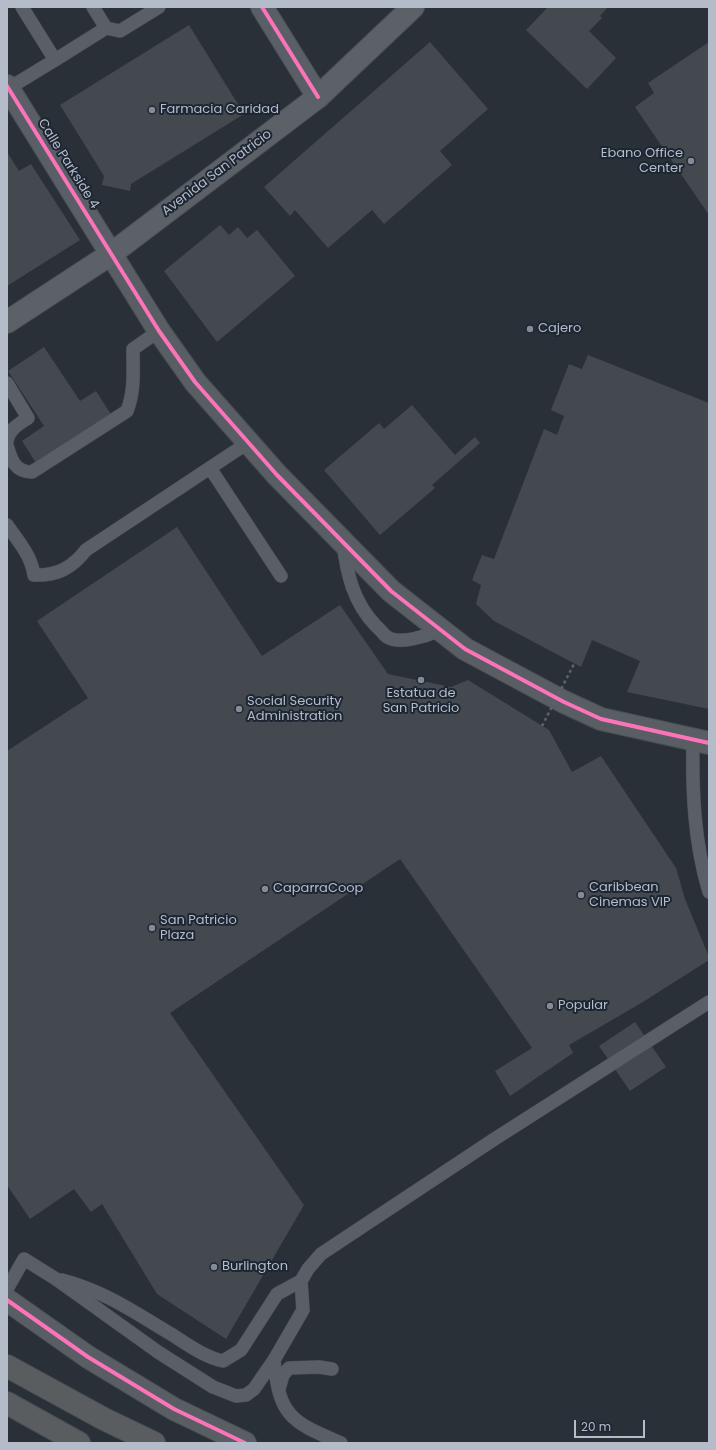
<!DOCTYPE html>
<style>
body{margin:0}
#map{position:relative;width:716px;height:1450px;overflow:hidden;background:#2a3038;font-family:Poppins,sans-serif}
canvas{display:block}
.frame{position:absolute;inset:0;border:8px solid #b4bcc9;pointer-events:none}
.scale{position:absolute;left:574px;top:1420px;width:71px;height:18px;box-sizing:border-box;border:2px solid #b4bcc9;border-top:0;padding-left:5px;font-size:12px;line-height:14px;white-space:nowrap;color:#b4bcc9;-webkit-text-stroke:3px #1d2633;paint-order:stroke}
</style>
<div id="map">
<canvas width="716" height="1450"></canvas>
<div class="frame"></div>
<div class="scale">20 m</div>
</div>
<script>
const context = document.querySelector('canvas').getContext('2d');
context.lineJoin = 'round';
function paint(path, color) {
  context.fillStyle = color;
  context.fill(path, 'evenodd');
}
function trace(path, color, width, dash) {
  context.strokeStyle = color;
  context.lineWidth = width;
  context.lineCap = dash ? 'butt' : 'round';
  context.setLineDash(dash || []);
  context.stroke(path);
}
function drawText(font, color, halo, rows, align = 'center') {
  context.font = font + ' Poppins,sans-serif';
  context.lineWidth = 4;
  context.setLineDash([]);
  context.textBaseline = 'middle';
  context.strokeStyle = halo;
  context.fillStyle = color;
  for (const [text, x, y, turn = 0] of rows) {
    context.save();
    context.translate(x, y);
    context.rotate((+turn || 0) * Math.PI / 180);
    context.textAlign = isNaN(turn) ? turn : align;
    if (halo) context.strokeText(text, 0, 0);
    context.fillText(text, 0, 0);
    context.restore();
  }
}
const building = new Path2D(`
 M548,7H608L600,16L602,18L589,31L616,58L587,89L526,30Z
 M189,25L244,114L131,184L130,191L102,185L104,176L60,105Z
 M430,42L488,109L440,151L452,165L384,224L372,210L328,248L295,210L290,216L264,187Z
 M709,42V215L635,107L654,93L648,83Z
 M7,152L19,171L31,164L80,240L7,286Z
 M220,225L229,235L238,227L247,238L257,230L295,276L217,342L164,271Z
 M530,325L534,329L530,334L526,330Z
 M44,347L80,401L96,391L112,416L38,466L22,441L44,426L8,371Z
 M588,355L709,403V709L627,692L640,661L592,640L581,667L494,621L476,604L481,585L472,580L482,555L494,559L544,429L557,435L564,416L551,410L569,364L582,369Z
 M412,405L455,455L475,437L480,443L432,485L435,488L380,535L324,470L379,423L384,429Z
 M177,527L262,656L340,605L388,674L451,687L468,680L549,730L572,772L601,756L676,868L685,899L709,957V960L643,1002L569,1045L573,1053L510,1096L495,1071L532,1048L400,859L170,1013L304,1205L226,1339L157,1294L102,1204L91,1212L74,1189L30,1219L7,1185V751L88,698L37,621Z
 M635,1022L666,1067L630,1091L599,1046Z`);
const lane = new Path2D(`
 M22,7L55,60L106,28
 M93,7L106,28L120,31L159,7
 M9,88L55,60
 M7,383L28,418C19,424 9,429 7,441
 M7,445C11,460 15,472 32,472L127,411C135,391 133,370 133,349L159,331
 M210,468L281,576
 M7,525C18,541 31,555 34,575C57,576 72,568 86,550L249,442
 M343,543C347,574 353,602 376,626C380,629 383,634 387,637C400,645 427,636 440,630
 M693,740C692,791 694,842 709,892
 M62,1280C104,1291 134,1312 171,1334C187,1344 204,1357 223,1361L241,1350L277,1294L301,1281
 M7,1289L24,1259L56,1279L158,1352L213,1387L236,1396L246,1395L254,1389L274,1360L303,1310L301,1281L308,1269L321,1254L493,1140L709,1002
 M274,1360C279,1416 291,1422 341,1443
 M279,1389L283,1375L289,1368L319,1367L332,1369`);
const street = new Path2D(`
 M262,7L318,97
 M7,86L111,254`);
const secondary = new Path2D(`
 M111,254L159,331L195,382L277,475L391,591L465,649L564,702L601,719L709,743
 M7,1300L88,1357L174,1409L245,1443`);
const primary = new Path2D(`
 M7,322L111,254L318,97L413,7`);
const highway = new Path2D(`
 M7,1366L104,1419L154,1443
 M7,1403L79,1443`);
const pathBridge = new Path2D(`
 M542,726L574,664`);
const cycleway = new Path2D(`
 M262,7L318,97
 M7,86L159,331L195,382L277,475L391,591L465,649L564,702L601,719L709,743
 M7,1300L88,1357L174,1409L245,1443`);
const markers = [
 [152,110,4,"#848b96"],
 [691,161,4,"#848b96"],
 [530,329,4,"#848b96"],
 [421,680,4,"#848b96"],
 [239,709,4,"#848b96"],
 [265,889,4,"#848b96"],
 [581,895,4,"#848b96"],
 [152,928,4,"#848b96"],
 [550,1006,4,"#848b96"],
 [214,1267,4,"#848b96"]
];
const poiNames = [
 ["Farmacia Caridad",160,110],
 ["Ebano Office",683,154,"right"],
 ["Center",683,169,"right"],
 ["Cajero",538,329],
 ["Estatua de",421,694,"center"],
 ["San Patricio",421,709,"center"],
 ["Social Security",247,702],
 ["Administration",247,717],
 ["Caribbean",589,888],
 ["Cinemas VIP",589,903],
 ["CaparraCoop",273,889],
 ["San Patricio",160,921],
 ["Plaza",160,936],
 ["Popular",558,1006],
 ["Burlington",222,1267]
];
const streetNames = [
 ["Calle Parkside 4",68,164,58],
 ["Avenida San Patricio",217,173,-37]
];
paint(building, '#444950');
trace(lane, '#484c53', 14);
trace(street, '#484c53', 24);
trace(secondary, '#484c53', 24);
trace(primary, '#484c55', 24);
trace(highway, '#474c53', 24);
trace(lane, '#5a5e66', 13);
trace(street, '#5a5e66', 22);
trace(secondary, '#595d64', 22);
trace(primary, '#5c6168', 22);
trace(highway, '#5a5d60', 22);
trace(pathBridge, '#5d636a', 2.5, [3, 3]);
trace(cycleway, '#fb73b8', 4);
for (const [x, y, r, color] of markers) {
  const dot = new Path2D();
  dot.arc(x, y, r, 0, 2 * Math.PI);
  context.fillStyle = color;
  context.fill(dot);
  trace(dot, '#1d2633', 1.5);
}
drawText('13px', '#b4bcc9', '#1d2633', poiNames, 'left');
drawText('13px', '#b4bcc9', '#1d2633', streetNames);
</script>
